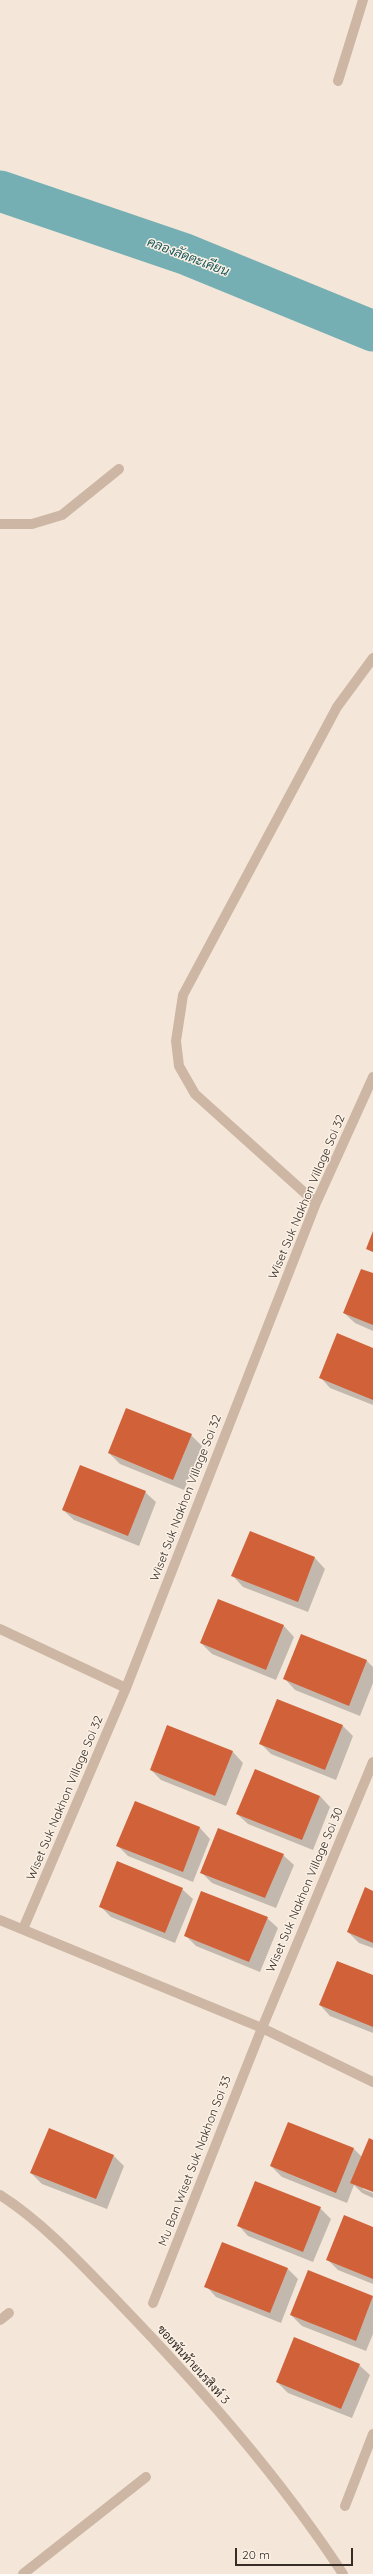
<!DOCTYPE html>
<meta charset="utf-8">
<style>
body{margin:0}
#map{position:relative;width:373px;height:2574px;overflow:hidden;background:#f4e7d9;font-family:Quicksand,sans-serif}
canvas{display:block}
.scale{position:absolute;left:235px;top:2548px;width:118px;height:18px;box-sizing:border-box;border:2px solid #372c26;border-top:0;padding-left:5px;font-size:12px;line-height:14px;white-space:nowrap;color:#372c26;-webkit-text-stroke:3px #fbf1e5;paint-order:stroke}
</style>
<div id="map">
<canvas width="373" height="2574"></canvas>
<div class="scale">20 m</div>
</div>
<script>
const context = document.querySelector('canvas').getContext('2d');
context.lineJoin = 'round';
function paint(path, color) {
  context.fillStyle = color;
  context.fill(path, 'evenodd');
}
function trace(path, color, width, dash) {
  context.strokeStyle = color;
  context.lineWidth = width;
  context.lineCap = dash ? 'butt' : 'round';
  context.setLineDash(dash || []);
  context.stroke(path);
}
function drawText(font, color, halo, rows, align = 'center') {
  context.font = font + ' Quicksand,Sarabun,sans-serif';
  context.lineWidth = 3;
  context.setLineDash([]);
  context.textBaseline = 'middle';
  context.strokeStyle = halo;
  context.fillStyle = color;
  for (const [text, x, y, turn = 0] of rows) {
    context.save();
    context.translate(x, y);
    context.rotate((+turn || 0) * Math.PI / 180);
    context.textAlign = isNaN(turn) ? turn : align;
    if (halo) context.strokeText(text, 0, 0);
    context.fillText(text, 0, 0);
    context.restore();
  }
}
const shadow = new Path2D(`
 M373,1275V1331L355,1323L344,1313Z
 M373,1349V1405L330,1388L320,1377Z
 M191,1435L202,1446L184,1490L120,1464L109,1453Z
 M145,1492L156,1502L139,1546L74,1520L63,1510Z
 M250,1532L315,1558L325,1569L308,1612L243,1587L233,1576Z
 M284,1626L294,1637L276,1680L212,1654L201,1643Z
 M302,1636L367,1661L373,1667V1683L360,1716L295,1690L285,1679Z
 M168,1726L233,1752L243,1763L226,1806L161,1780L151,1770Z
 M343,1726L353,1736L336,1780L271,1754L261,1744Z
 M320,1796L330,1807L313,1850L248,1824L237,1814Z
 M135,1802L200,1828L210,1839L193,1882L128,1856L118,1846Z
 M283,1855L294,1865L276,1908L212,1883L201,1872Z
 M182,1889L193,1899L175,1943L111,1917L100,1906Z
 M373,1892V1948L359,1943L348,1932Z
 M267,1918L278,1928L260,1972L196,1946L185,1935Z
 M373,1976V2033L330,2016L320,2005Z
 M289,2123L354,2149L362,2157L373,2141V2191L363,2187V2189L373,2193V2198L362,2193L354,2185L347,2203L282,2177L271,2166Z
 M49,2130L114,2156L124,2166L107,2209L42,2184L31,2173Z
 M320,2208L331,2219L313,2262L248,2236L238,2225Z
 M373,2228V2284L338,2270L327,2259Z
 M288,2269L298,2279L281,2323L216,2297L206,2286Z
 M309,2271L373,2297V2334L366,2351L302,2326L291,2315Z
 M359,2365L370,2375L352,2418L288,2393L277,2382Z`);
const canal = new Path2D(`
 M0,191L185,254L373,331`);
const building = new Path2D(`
 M373,1231V1252L366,1249Z
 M361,1269L373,1273V1325L343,1313Z
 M337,1333L373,1348V1400L319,1378Z
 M126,1408L192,1434L173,1480L108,1453Z
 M80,1465L146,1491L128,1536L62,1510Z
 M250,1531L315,1557L298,1602L231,1576Z
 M218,1599L284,1625L266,1670L200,1643Z
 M301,1634L367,1660L349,1706L283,1679Z
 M277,1699L343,1725L325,1770L259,1744Z
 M167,1725L233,1751L215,1796L150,1770Z
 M255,1769L320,1796L302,1840L236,1814Z
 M135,1801L200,1827L183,1872L116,1846Z
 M218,1828L284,1854L265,1898L200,1873Z
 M117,1861L183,1888L165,1933L99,1907Z
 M365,1887L373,1891V1943L347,1932Z
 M201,1891L268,1917L249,1962L184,1936Z
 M337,1961L373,1975V2027L319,2005Z
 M288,2122L354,2148L336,2193L270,2166Z
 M49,2128L114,2155L96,2199L30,2173Z
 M369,2138L373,2140V2192L350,2183Z
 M255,2181L321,2207L303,2252L237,2226Z
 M344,2215L373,2227V2279L326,2260Z
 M222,2242L288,2268L270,2313L204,2287Z
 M308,2270L373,2296L356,2341L290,2315Z
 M294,2337L360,2364L341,2409L276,2382Z`);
const minor = new Path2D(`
 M338,81L363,0
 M0,524H32L62,515L119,469
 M316,1203L195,1094L179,1066L176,1041L183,995L337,707L373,658
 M0,1629L126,1688
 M0,1920L262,2028L373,2082
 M23,1929L126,1688L316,1203L373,1077
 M0,2195C43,2222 84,2267 119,2303C200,2387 279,2476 343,2574
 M153,2303L262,2028L373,1762
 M0,2320L9,2313
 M345,2506L373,2434
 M23,2574L146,2477`);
const streetNames = [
 ["Wiset Suk Nakhon Village Soi 32",307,1197,-67],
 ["Wiset Suk Nakhon Village Soi 32",186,1498,-69],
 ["Wiset Suk Nakhon Village Soi 32",65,1798,-67],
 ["Wiset Suk Nakhon Village Soi 30",305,1890,-67],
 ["Mu Ban Wiset Suk Nakhon Soi 33",195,2161,-69],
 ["ซอยพันท้ายนรสิงห์ 3",193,2365,48]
];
const waterNames = [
 ["คลองลัดตะเคียน",188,257,21]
];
paint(shadow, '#0003');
trace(canal, '#75afb3', 41);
paint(building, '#d16139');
trace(minor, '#cdb7a4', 10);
drawText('12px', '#372c26', '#fbf1e5', streetNames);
drawText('italic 13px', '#18575c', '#fbf1e5', waterNames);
</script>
